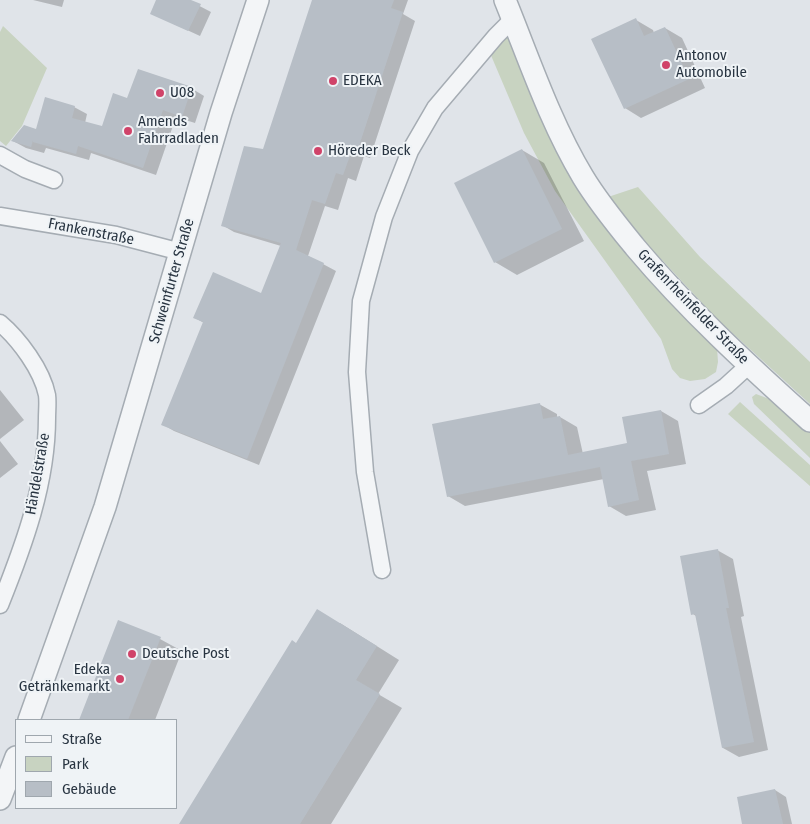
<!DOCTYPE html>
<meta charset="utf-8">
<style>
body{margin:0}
#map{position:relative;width:810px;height:824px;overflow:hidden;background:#e0e4e9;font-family:"Fira Sans Condensed",sans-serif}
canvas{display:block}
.legend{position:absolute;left:15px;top:719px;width:162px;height:90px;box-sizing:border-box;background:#eff3f6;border:1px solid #9fa7ae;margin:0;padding:6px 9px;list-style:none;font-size:15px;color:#283441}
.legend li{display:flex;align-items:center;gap:10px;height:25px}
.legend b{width:25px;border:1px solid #9fa7ae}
</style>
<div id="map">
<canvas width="810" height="824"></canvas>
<ul class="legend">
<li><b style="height:6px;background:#f3f5f7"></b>Straße</li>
<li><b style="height:14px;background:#c8d3c1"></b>Park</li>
<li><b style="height:14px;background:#b7bec6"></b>Gebäude</li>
</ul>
</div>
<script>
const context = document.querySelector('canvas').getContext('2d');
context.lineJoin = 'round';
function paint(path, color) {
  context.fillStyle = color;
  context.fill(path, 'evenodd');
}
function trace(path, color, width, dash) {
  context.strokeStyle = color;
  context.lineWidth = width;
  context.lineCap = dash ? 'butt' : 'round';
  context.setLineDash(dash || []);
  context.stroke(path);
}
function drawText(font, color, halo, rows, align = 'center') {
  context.font = font + ' "Fira Sans Condensed",sans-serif';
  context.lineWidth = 4;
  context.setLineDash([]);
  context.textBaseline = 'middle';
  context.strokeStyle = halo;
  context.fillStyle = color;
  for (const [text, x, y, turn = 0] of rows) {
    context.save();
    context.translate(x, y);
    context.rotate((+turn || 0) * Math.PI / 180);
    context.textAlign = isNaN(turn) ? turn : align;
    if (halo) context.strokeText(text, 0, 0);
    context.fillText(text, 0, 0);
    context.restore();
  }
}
const green = new Path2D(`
 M512,20L599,200L638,187L700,257L810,362V404L717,319L662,260L622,231L638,266L665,297L717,348L718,362L716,372L705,379L690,381L680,378L672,369L661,339L555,191L524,133L487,46Z
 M3,26L47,68L22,126L6,146L0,141V32Z
 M756,394L772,400L810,431V458L754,404L752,397Z
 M740,402L810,465V486L728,414Z`);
const shadow = new Path2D(`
 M33,0H64L62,7Z
 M158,0H188L211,12L200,36L163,19Z
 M314,0H408L403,14L415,21L370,158L364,156L356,181L348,178L338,210L325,206L308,256L336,271L259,465L174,431L162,424L204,323L195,318L262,294L281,246L234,232L222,225L264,151Z
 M636,20L653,30L654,33L665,28L682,38L705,88L641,118L625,108Z
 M191,88L204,96L195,123L176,117L156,175L91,153L89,160L46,148L44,153L26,148L13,141L37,130L74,107L87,114L85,123L102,127L128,100Z
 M522,150L544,163L584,241L517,275L495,262Z
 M0,390L24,420L0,439Z
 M539,404L557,414V417H560L577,427L583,454L629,444L661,411L678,421L686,464L647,471L656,510L626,516L609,506L604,479L465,506L448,496Z
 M0,441L18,464L0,478Z
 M717,550L733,559L744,616L741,617L768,750L739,757L723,748L696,616L693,614Z
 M119,622L160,639L182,651L155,720H80Z
 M340,623L399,660L378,694L402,708L331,824H180L297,644Z
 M775,790L786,797L792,824H744Z`);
const building = new Path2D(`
 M156,0H191L201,4L188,31L150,14Z
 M312,0H394L391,8L403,12L357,152L352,150L343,175L336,173L325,204L312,200L296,250L324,263L247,459L161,425L203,322L193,318L213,272L261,293L281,243L221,226L244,146L263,149Z
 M636,18L644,36L665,27L689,79L624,109L591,39Z
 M138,69L192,87L182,117L163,110L143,168L78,146L76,154L33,142V140L31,147L11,141L24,125L36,129L45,97L75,106L72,118L102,126L113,93L127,98Z
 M522,149L562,229L494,263L454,183Z
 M540,403L543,419L560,416L568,455L627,443L622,417L661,410L669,454L631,461L639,500L608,507L600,467L447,497L432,424Z
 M718,549L729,608H726L754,742L722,748L695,614L691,615L680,556Z
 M317,609L377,646L356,680L380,694L300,824H179L292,640L296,643Z
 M118,620L161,637L128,720H79Z
 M775,789L783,824H742L737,797Z`);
const minor = new Path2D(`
 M0,155L25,169L54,180
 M0,216L116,235L181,252
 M0,323C19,339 42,370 47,395C48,402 47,411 47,418C47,483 24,545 0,605
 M699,405L726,386L749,365
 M382,570L365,472L357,372L361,301L384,217L410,151L435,108L496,36L513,19`);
const tertiary = new Path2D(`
 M505,0C529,59 550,122 583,177C598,202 617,225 635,247C688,310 749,366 810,421
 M29,720L105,507L221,113L258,0
 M0,799L16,757`);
const markers = [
 [666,65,5,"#d04369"],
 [333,81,5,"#d04369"],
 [160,93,5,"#d04369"],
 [128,131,5,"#d04369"],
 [318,151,5,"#d04369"],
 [132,654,5,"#d04369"],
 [120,679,5,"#d04369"]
];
const poiNames = [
 ["Antonov",676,56],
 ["Automobile",676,73],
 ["EDEKA",343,81],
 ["U08",170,93],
 ["Amends",138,122],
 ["Fahrradladen",138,139],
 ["Höreder Beck",328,151],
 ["Deutsche Post",142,654],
 ["Edeka",110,670,"right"],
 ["Getränkemarkt",110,687,"right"]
];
const streetNames = [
 ["Frankenstraße",91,232,11],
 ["Schweinfurter Straße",172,281,-74],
 ["Grafenrheinfelder Straße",693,307,46],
 ["Händelstraße",38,474,-80]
];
paint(green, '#c8d3c1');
paint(shadow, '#0003');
paint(building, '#b7bec6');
trace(minor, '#a5acb3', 19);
trace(tertiary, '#a5acb3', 24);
trace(minor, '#f3f5f7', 16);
trace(tertiary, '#f3f5f7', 21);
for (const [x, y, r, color] of markers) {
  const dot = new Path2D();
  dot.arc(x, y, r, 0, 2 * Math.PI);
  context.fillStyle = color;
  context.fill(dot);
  trace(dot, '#eff3f6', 2);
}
drawText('15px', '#283441', '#eff3f6', poiNames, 'left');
drawText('15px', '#283441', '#eff3f6', streetNames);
</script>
